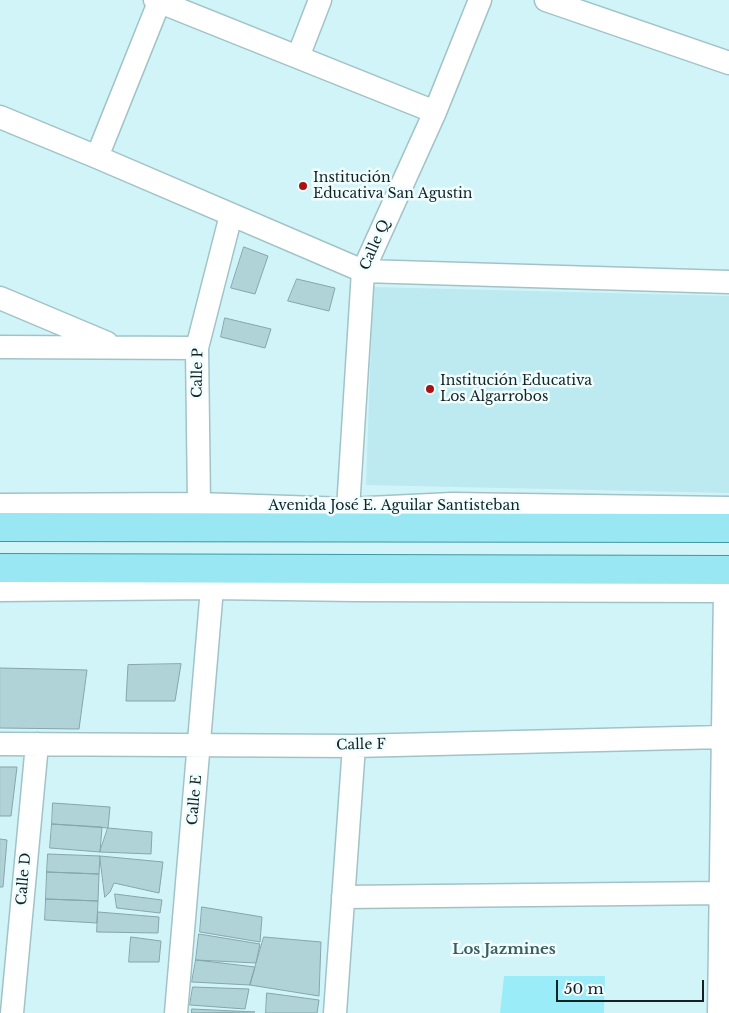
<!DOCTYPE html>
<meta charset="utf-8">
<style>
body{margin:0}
#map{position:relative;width:729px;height:1013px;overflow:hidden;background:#d1f4f9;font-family:"Libre Baskerville",serif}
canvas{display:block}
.scale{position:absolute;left:556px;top:980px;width:148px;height:22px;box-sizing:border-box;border:2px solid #142224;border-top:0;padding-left:6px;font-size:15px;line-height:18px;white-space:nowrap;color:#142224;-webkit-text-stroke:4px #effdff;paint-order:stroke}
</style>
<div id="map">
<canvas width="729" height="1013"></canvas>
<div class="scale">50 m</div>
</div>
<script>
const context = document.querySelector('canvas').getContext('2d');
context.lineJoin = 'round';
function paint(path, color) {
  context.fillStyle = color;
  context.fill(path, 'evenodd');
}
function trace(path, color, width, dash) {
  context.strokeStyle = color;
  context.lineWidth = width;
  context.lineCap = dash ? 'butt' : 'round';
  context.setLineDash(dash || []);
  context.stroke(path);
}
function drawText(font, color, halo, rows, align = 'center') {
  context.font = font + ' "Libre Baskerville",serif';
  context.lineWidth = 5;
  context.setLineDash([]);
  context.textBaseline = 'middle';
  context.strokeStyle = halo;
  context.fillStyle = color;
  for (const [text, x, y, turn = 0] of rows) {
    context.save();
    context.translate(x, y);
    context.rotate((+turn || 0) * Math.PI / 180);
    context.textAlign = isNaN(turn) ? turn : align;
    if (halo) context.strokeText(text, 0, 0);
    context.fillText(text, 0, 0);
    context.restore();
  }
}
const built = new Path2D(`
 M373,287L729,296V493L366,485Z`);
const green = new Path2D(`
 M504,976H605L604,1013H500Z`);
const building = new Path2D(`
 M244,247L268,256L255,294L231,288Z
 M297,279L335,288L329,311L288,301Z
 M225,318L271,329L265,348L221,337Z
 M181,664L175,701H126L128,665Z
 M0,668L87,670L79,729L0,728Z
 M0,767H17L11,816H0Z
 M53,803L110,807L108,828L52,824Z
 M52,824L102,827L100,852L50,848Z
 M108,828L152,832L151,854L100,852Z
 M0,839L7,840L3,887H0Z
 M48,854L100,856L99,874L47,872Z
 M100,856L163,862L159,893L114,883L110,892L105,897Z
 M47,872L99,874L98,901L46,899Z
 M115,894L162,900L160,913L117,908Z
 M46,899L98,901L97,923L45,920Z
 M202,907L262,917L260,942L200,932Z
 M98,912L159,917L158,933L97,932Z
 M199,934L260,944L256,963L196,960Z
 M131,937L161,941L159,962H129Z
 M264,937L321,942L319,996L250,985Z
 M196,960L255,967L250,985L192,982Z
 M193,987L249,989L245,1009L190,1005Z
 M267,993L319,1000L317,1013H266Z
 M192,1009L255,1012L192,1013Z`);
const minor = new Path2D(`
 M155,0L435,112
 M546,0L729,63
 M298,57L320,0
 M0,117L97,157L363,271L729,282
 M97,157L160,0
 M0,298L107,343
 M0,347L197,348
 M199,504L197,348L231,215
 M0,505L199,504L348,509L452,504L729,508
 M348,509L363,271L435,112L480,0
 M0,590L212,588L355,590L729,591
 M0,744L354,746L722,737
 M343,897L721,893
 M12,1013L37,744
 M176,1013L212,588
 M335,1013L354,746
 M719,1013L725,590`);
const major = new Path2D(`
 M0,527L729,528
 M0,568L729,570`);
const markers = [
 [303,186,5,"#a71312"],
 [430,389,5,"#a71312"]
];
const poiNames = [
 ["Institución",313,178],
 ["Educativa San Agustin",313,194],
 ["Institución Educativa",440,381],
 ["Los Algarrobos",440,397]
];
const streetNames = [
 ["Calle Q",375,245,-67],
 ["Calle P",198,373,-89],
 ["Avenida José E. Aguilar Santisteban",394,506],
 ["Calle F",361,745,-1],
 ["Calle E",195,800,-85],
 ["Calle D",24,879,-85]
];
const neighbourhoodNames = [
 ["Los Jazmines",504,950]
];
paint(built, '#bde9f0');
paint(green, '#9becf9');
paint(building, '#b0d3d8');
trace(building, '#85a6ab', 1);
trace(minor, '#a1c3c8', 25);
trace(major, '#3e98a5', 30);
trace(minor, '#fff', 22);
trace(major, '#99e7f2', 28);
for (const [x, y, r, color] of markers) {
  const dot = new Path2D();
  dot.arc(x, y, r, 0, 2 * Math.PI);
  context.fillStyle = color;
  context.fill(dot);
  trace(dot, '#effdff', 2);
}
drawText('14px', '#142224', '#effdff', poiNames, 'left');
drawText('14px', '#142224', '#effdff', streetNames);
drawText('bold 15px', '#3c5c60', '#effdff', neighbourhoodNames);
</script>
